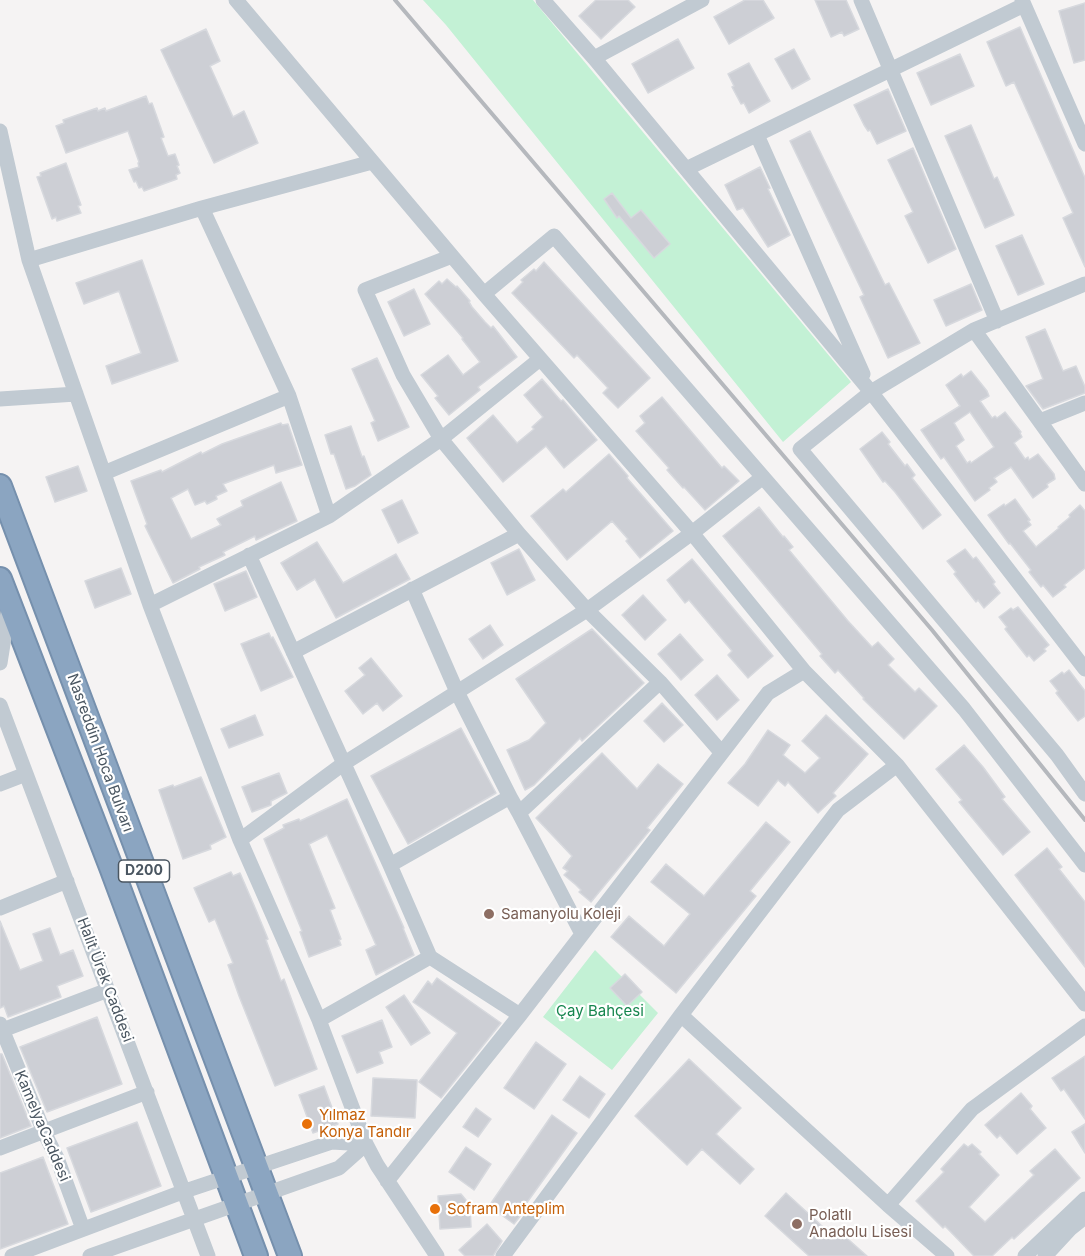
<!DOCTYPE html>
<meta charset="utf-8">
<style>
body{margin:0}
canvas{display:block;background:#f5f3f3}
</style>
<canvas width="1085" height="1256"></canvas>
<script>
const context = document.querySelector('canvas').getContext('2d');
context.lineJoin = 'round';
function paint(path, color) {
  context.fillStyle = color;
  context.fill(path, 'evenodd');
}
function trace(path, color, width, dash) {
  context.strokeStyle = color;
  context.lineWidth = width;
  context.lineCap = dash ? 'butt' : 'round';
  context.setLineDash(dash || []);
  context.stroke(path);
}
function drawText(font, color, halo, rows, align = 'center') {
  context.font = font + ' Inter,sans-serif';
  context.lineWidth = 4.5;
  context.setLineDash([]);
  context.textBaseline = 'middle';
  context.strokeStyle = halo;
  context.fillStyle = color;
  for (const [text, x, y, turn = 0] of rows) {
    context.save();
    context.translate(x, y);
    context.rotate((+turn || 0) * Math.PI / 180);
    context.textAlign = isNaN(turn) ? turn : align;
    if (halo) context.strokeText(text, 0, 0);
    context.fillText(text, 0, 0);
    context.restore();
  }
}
const green = new Path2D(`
 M423,0H533L851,382L783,442L446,25Z
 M595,950L658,1013L612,1070L543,1017Z`);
const building = new Path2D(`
 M596,0H628L635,7L601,39L579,16Z
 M745,0H763L774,18L729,44L714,17Z
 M815,0H846L859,29L844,36L842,32L831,37Z
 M1085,3V60L1074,63L1059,11Z
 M1020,27L1085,178V267L1063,218L1073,213L1014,82L1006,86L987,42Z
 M206,29L220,61L210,66L233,117L244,111L258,143L214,163L161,50Z
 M678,39L694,68L648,93L632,64Z
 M794,49L810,79L792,89L775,59Z
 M960,54L974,86L931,105L917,73Z
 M749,63L770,101L749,113L744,103L741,104L732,87L734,86L728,74Z
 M888,89L906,131L877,144L870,130L868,131L864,125L854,105Z
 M146,96L149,104L152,103L164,137L161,138L168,156L175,154L179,165L177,166L180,173L176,175L177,179L144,191L142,187L139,188L136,181L134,182L129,170L139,167L138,163L139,162L128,131L66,153L56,126L64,123L63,120L97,108L98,111L105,108L106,111Z
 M971,125L994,179L997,177L1014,215L985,228L945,136Z
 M810,131L885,285L889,283L920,343L888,358L860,297L864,295L790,141Z
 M913,148L956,249L928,263L905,216L913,212L888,160Z
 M66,163L81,205L78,206L81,213L57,221L56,217L52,219L37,177L41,176L40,173Z
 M760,167L770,188L768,189L790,235L768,247L743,208L737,210L725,185Z
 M612,193L631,218L641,210L670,244L654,258L619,216L617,218L604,199Z
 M1022,235L1044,284L1018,295L996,246Z
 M142,260L178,361L112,384L106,366L141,353L119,291L84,304L76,283Z
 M544,262L650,378L618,408L603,393L608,388L577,355L574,358L512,293L523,282L521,280L534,269L536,271Z
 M447,279L456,287L457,286L470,301L469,302L472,307L485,322L491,328L493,326L517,357L478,387L480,390L449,415L435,398L438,396L421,375L448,355L463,375L480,362L462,339L463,338L425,294L439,281L442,284Z
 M971,284L982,310L946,326L934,300Z
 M414,289L430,324L404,336L388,302Z
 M1045,329L1063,371L1076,366L1085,387V393L1043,409L1026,386L1043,379L1026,337Z
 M377,358L409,427L378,441L371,423L375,421L352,369Z
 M971,371L987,391L989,396L980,401L992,418L995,416L997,418L1005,412L1021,432L1020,433L1022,437L1014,443L1025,459L1028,457L1029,460L1038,454L1054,474L1055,479L1047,484L1048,487L1033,498L1011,467L994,478L997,482L989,488L990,490L975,501L944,457L941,459L921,430L960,406L946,385L961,374L963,377ZM970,412L994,447L971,463L970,461L967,463L956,446L964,440L954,423Z
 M542,379L561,401L563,400L597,440L564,468L546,446L503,482L467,438L493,415L517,443L534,429L532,427L543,417L524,395Z
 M662,397L722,468L724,466L739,481L705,510L684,487L683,488L667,470L669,468L636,431L645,423L640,416Z
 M281,423L282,425L288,424L302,465L276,473L274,465L223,484L227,491L216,496L217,499L207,504L205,501L195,505L188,489L171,498L191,539L221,525L217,519L243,506L241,501L281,482L297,521L256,540L255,536L223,552L225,555L199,567L200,569L173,583L145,526L147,524L131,481L161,470L162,472L201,452L202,454L222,444Z
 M351,426L362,457L364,456L371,475L355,486L346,489L334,454H331L325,435Z
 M882,432L890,442L888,444L905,466L907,464L915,475L912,478L941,515L923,529L895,492L885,481L883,482L860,449Z
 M609,454L628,476L627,478L673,531L640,558L626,541L628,539L612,521L567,560L531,516L563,489L566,492Z
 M78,466L87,491L55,502L46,477Z
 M1015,499L1030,520L1028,521L1031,525L1023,531L1036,547L1059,528L1058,527L1070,517L1069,515L1080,505L1085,511V568L1064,585L1066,587L1053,597L1043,585L1041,587L1029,572L1031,570L1010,543L1009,544L988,515L1004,504L1005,506Z
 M402,500L418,533L398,543L382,510Z
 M759,507L783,537L784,536L793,547L789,550L848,621L872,647L878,642L894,659L888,665L915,692L919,688L937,706L904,739L863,699L864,698L838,670L835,673L820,656L822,654L723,536Z
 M317,542L343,583L396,554L410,579L336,618L315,579L297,590L281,563Z
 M519,549L535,580L507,595L491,563Z
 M965,549L973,559L976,557L983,566L995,582L993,584L1000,593L984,608L978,600L976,602L954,574L956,572L947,561Z
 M692,559L773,656L748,678L728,655L732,651L689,600L685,603L667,580Z
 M121,568L131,594L95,608L85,581Z
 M246,571L257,597L225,611L214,584Z
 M643,595L666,620L645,640L622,615Z
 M1018,607L1049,645L1044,649L1046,651L1034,661L1029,655L1027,657L1005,629L1007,627L999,617L1011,608L1013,610Z
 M490,625L503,645L483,659L469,639Z
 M592,629L644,683L582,741L580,738L534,785L525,790L507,750L529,740L546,723L516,679Z
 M269,633L271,638L273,637L293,677L261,691L241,644Z
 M680,634L703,660L681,680L658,654Z
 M371,658L402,696L383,711L377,703L363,714L345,691L365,675L359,668Z
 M1069,670L1085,691V716L1078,721L1056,693L1058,691L1050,681L1062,672L1064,674Z
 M717,675L739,700L717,720L695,695Z
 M662,703L683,725L664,742L644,721Z
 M255,715L263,735L229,748L221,729Z
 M826,715L868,754L833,793L836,796L818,813L788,782L785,786L778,780L758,806L728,783L745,764L768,730L790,745L783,755L805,773L820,758L802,741Z
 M461,728L496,793L408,844L371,776Z
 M964,745L983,767L1005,797L1002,799L1030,832L1003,855L959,802L962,800L936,769Z
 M602,753L637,789L658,764L683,784L647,828L650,830L591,902L579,892L581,890L576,885L564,875L568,871L563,868L572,856L536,818Z
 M279,773L287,793L271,801V805L252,812L242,787Z
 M201,777L226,837L210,845L211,849L183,859L159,790L173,785L174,787Z
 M347,799L404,928H403L414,955L376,975L366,950L376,945L327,835L309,844L335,908L330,910L341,939L339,940L341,945L309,957L300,932L302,931L264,839L284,828L283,825L299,819L300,821Z
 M766,822L790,842L750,891L756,896L676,993L611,937L629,916L664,946L690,914L651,882L666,864L704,896Z
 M1047,848L1062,867L1059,869L1085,902V967L1015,875Z
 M231,872L233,876L240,873L256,910L268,939L266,940L281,981L284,979L317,1069L275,1086L239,996L228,965L233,963L215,919L209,922L194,888Z
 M0,921L20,970L43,961L33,934L50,928L60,955L73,950L83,976L57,986L61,997L8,1017L4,1006L0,1008Z
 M625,974L642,992L627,1006L610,988Z
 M437,978L501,1023L441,1098L419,1082L457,1033L413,1002L428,981L432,985Z
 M404,995L430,1033L411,1045L386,1007Z
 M97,1017L122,1084L47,1112L20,1047Z
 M382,1020L392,1047L379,1052L383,1063L357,1073L342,1036Z
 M536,1042L566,1064L534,1109L504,1088Z
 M0,1054H2L31,1126L0,1138Z
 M1085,1056V1119L1064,1089L1061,1091L1052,1078Z
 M689,1059L741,1108L716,1134L754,1169L740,1184L702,1149L687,1165L635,1116Z
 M580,1076L605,1094L589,1118L563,1100Z
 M373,1078L417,1080L415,1118L371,1116Z
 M324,1086L338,1124L313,1133L299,1095Z
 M1021,1093L1032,1106L1030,1109L1046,1128L1017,1154L1000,1135L997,1138L985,1125Z
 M476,1108L491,1119L478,1137L463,1127Z
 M552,1115L577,1133L523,1208L525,1210L514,1224L489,1206Z
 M137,1122L161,1186L91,1212L67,1148Z
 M1085,1124V1153L1072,1132Z
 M964,1144L968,1147L972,1144L981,1152L979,1154L999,1175L969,1207L985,1222L1034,1175L1030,1171L1055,1149L1080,1178L1014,1239L1012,1237L992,1256H974L945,1226L943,1228L916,1201L944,1172L941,1169Z
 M466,1147L491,1164L474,1190L449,1172Z
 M43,1157L68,1224L0,1249V1173Z
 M786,1193L835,1238L840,1232L867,1256H809L765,1216Z
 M461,1194L470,1205L471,1227L440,1229L438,1196Z
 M487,1224L502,1241L493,1256H465L459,1250Z`);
const minor = new Path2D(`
 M236,0L484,294L692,533L804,671L897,765L1085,1004
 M543,0L594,58L871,392L1085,669
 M861,0L997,321
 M1022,0L1085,144
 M594,58L702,0
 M0,131L29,260L150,605L240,840L319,1020L366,1144L377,1165L437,1256
 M757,135L863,374
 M686,169L1024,5
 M202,208L289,396L329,516
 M452,256L365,290L403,375L441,439L519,534L587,610L660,682L721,752
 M29,260L202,208L372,162
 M1085,284L974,330L871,392L800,449L1057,755L1085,794
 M484,294L554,236L964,709L1085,865
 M974,330L1085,484
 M0,399L76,394
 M1040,421L1085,403
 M104,473L289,396
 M249,555L390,865L430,957L520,1015
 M412,589L457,692L510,797
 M150,605L329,516L441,439L540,359
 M293,652L519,534
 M0,663L9,606
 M0,705L208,1256
 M0,784L26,774
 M519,813L582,934
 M240,840L343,764L587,610L692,533L763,477
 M390,865L510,797L519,813L660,682
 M0,908L67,881
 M681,1015L888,1205L947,1256
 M319,1020L430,957
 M0,1024L44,1132L57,1158L83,1229
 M0,1031L108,990
 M0,1148L147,1092
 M387,1181L520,1015L768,693L804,671
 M888,1205L972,1109L1085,1026
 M12,1256L185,1191L332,1142L366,1144
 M90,1256L339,1168L366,1144
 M503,1256L681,1015L838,810L897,765
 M1025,1256L1085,1199
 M1045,1256L1071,1228L1085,1217`);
const highway = new Path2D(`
 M0,486L290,1256
 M0,579L111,867L256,1256`);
const rail = new Path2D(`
 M395,0L932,630L1085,820`);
const markers = [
 [489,914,6,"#8d6e63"],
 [307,1124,6,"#e8710a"],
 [435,1209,6,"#e8710a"],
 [797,1224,6,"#8d6e63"]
];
const shields = [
 [144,871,51]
];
const shieldNames = [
 ["D200",144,871]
];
const streetNames = [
 ["Nasreddin Hoca Bulvarı",100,753,70],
 ["Halit Ürek Caddesi",105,980,69],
 ["KamelyaCaddesi",42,1126,67]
];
const educationNames = [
 ["Samanyolu Koleji",501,914],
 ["Polatlı",809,1215],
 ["Anadolu Lisesi",809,1232]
];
const parkNames = [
 ["Çay Bahçesi",600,1011]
];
const foodNames = [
 ["Yılmaz",319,1115],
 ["Konya Tandır",319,1132],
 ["Sofram Anteplim",447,1209]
];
paint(green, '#c3f1d5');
paint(building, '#cdcfd5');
trace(building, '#d7d9de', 1.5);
trace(highway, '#7690ad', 26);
trace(minor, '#c1cad2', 15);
trace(highway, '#8ba5c1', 22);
trace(rail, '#b5b8bd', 4);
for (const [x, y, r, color] of markers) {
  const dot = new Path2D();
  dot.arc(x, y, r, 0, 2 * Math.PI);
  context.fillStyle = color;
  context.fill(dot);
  trace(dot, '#fff', 2);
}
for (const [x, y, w] of shields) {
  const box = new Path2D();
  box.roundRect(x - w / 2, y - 11, w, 22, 4.5);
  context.fillStyle = '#fff';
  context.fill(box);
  trace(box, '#4a5661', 1.5);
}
drawText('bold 14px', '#4a5661', null, shieldNames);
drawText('15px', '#4a5661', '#fff', streetNames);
drawText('15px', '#785e54', '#fff', educationNames, 'left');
drawText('15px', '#17864f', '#fff', parkNames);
drawText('15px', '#c56008', '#fff', foodNames, 'left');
</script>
